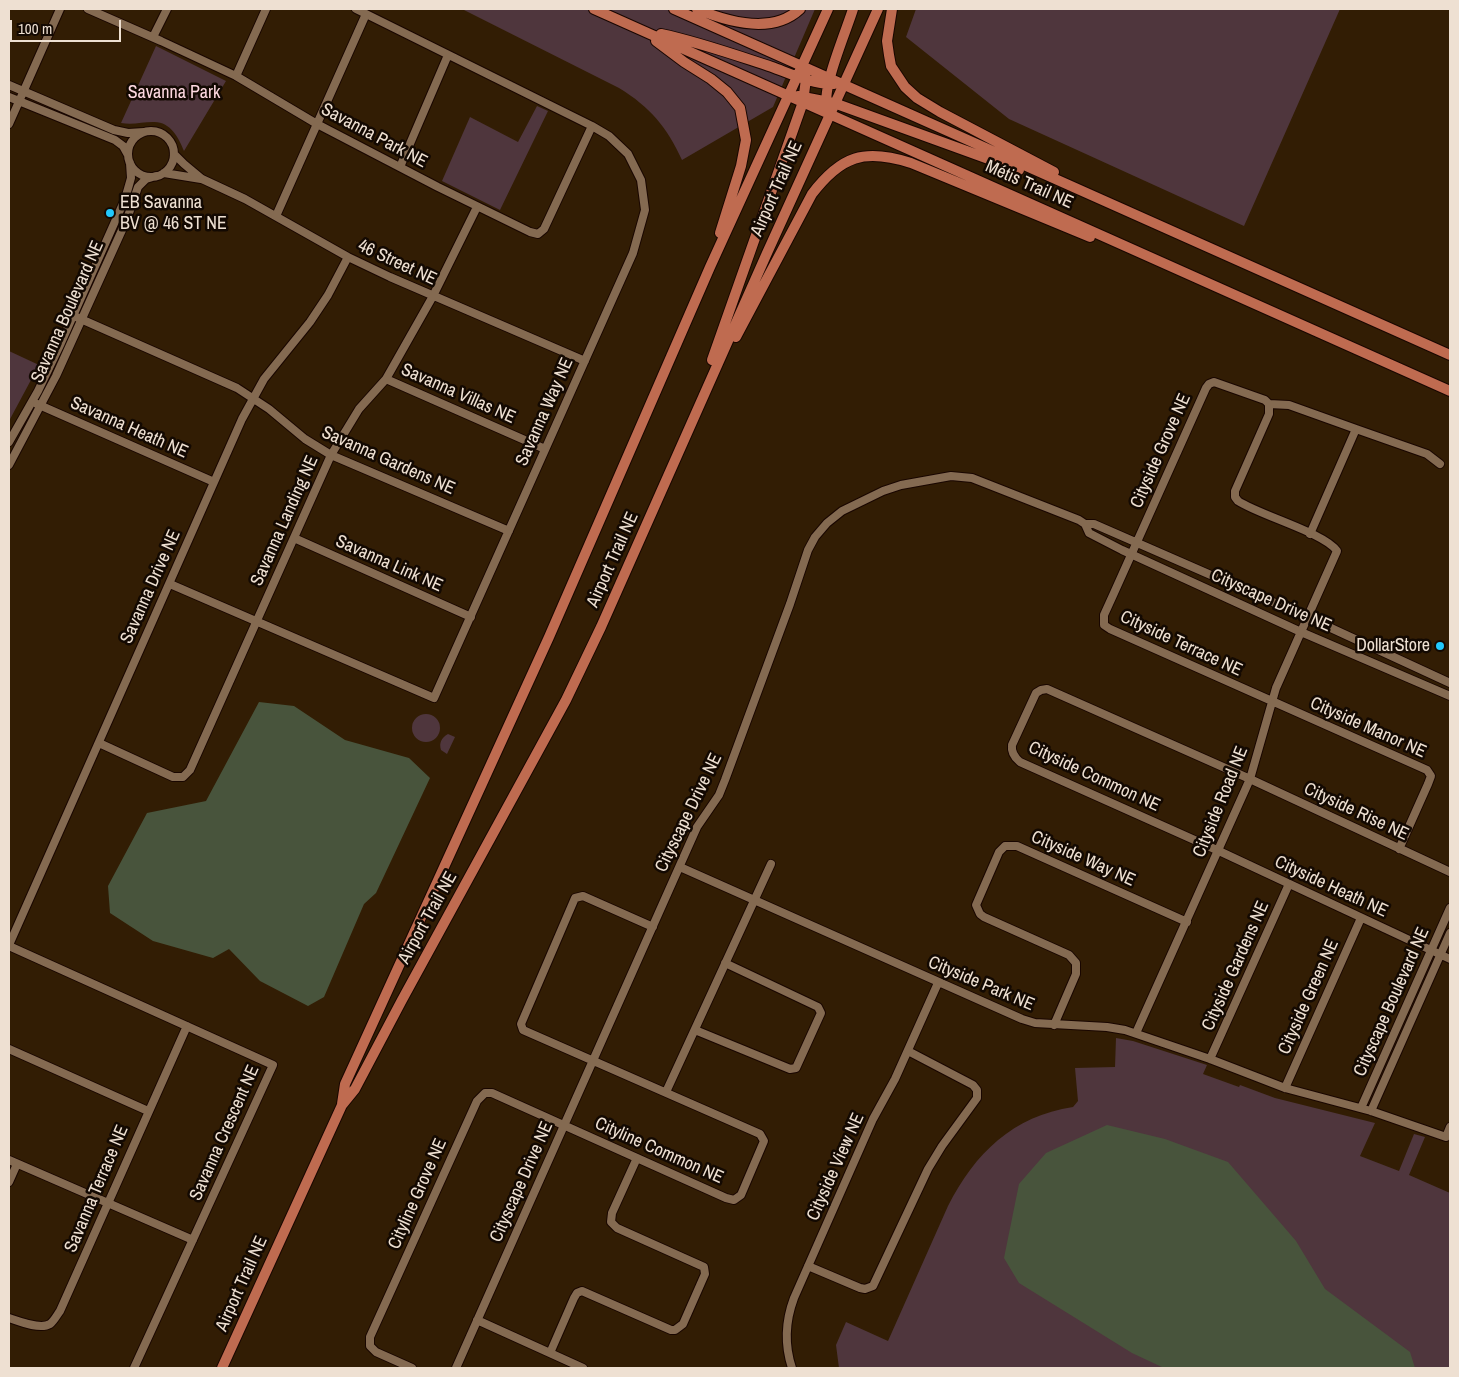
<!DOCTYPE html>
<meta charset="utf-8">
<style>
body{margin:0}
#map{position:relative;width:1459px;height:1377px;overflow:hidden;background:#321d04;font-family:"Archivo Narrow",sans-serif}
canvas{display:block}
.frame{position:absolute;inset:0;border:10px solid #eee0d2;pointer-events:none}
.scale{position:absolute;left:10px;top:20px;width:111px;height:22px;box-sizing:border-box;border:2px solid #eee0d2;border-top:0;padding-left:6px;font-size:15px;line-height:18px;white-space:nowrap;color:#eee0d2;-webkit-text-stroke:4px #130902;paint-order:stroke}
</style>
<div id="map">
<canvas width="1459" height="1377"></canvas>
<div class="frame"></div>
<div class="scale">100 m</div>
</div>
<script>
const context = document.querySelector('canvas').getContext('2d');
context.lineJoin = 'round';
function paint(path, color) {
  context.fillStyle = color;
  context.fill(path, 'evenodd');
}
function trace(path, color, width, dash) {
  context.strokeStyle = color;
  context.lineWidth = width;
  context.lineCap = dash ? 'butt' : 'round';
  context.setLineDash(dash || []);
  context.stroke(path);
}
function drawText(font, color, halo, rows, align = 'center') {
  context.font = font + ' "Archivo Narrow",sans-serif';
  context.lineWidth = 5;
  context.setLineDash([]);
  context.textBaseline = 'middle';
  context.strokeStyle = halo;
  context.fillStyle = color;
  for (const [text, x, y, turn = 0] of rows) {
    context.save();
    context.translate(x, y);
    context.rotate((+turn || 0) * Math.PI / 180);
    context.textAlign = isNaN(turn) ? turn : align;
    if (halo) context.strokeText(text, 0, 0);
    context.fillText(text, 0, 0);
    context.restore();
  }
}
const green = new Path2D(`
 M462,9H815L773,107L682,160C667,127 650,107 619,88Z
 M916,9H1340L1244,226L1009,119L906,37Z
 M156,46L226,81L184,151C179,138 170,121 153,122C142,122 133,125 121,123Z
 M537,106L548,111L500,210L442,181L470,117L518,142Z
 M9,351L39,365L9,421Z
 M412 728a14 14 0 1 1 28 0a14 14 0 1 1-28 0Z
 M448,734L455,737L447,754L441,750C439,743 441,738 448,734Z
 M1116,1038L1133,1041L1207,1065L1203,1074L1239,1087L1240,1085L1275,1098L1375,1123L1360,1156L1399,1171L1414,1134L1425,1137L1409,1175L1450,1193V1368H839L836,1345L846,1322L888,1341L948,1206C975,1153 1013,1116 1073,1107L1078,1101L1075,1068L1115,1067Z`);
const water = new Path2D(`
 M259,702L294,706L345,740L409,758L430,778L376,893L364,904L324,997L308,1006L260,981L229,949L213,958L153,941L110,913L108,886L147,813L206,801Z
 M1107,1125L1165,1139L1228,1162L1296,1241L1325,1289L1410,1352L1415,1368H1164L1132,1353L1019,1283L1004,1258L1019,1184L1046,1153Z`);
const minor = new Path2D(`
 M88,9L161,41L236,76L317,124L438,187L530,232L538,234L544,229L592,126
 M153,37L167,9
 M236,76L266,9
 M9,85L114,130L128,133L144,132
 M9,97L115,140L123,146L128,155
 M9,124L60,9
 M128 154a23 23 0 1 1 46 0a23 23 0 1 1-46 0Z
 M174,154L184,164L202,179L245,199L348,257L390,277L585,361
 M400,167L448,55
 M164,173L201,179
 M276,216L366,14
 M74,316L237,388L269,409L305,439L331,455L509,531
 M386,379L545,449
 M37,404L214,482
 M1269,404L1289,405L1356,429L1310,534
 M1356,429L1427,454L1440,464
 M9,442L38,391L61,343L125,199L131,178L130,163
 M9,465L56,376L127,219L138,187L146,179L156,176
 M294,538L471,617
 M170,584L434,698L633,253L645,210L641,180L628,154L609,136L592,126L356,9
 M1450,683L1307,617L1094,524H1085L1089,533L1122,550L1301,632L1450,696
 M99,743L173,777H183L190,770L331,455L359,409L386,379L433,296L477,207
 M680,867L1022,1019L1035,1023L1107,1027L1125,1030L1210,1059L1285,1088L1371,1111L1446,1137L1450,1127
 M1450,872L1250,779L1047,689L1041,690L1036,693L1012,745C1011,752 1014,757 1020,762L1219,851L1450,959
 M9,945L242,419L264,379L310,322L328,295L348,257
 M9,946L273,1065L134,1368
 M1054,1025L1076,974V963L1069,955L984,917L980,914L976,905L999,852L1005,846H1017L1187,922
 M695,1030L790,1069L796,1068L821,1013L818,1007L725,963
 M1136,1033L1250,779L1276,688L1337,551C1325,533 1259,515 1238,501L1235,497V491L1269,414V404L1265,400L1214,382L1209,384L1206,388L1114,593L1104,615V625L1110,629L1427,770L1431,776L1428,784L1399,849
 M9,1049L148,1111
 M1210,1059L1289,884
 M1285,1088L1361,918
 M666,1092L771,864
 M1361,1108L1450,908
 M1371,1111L1450,933
 M9,1160L193,1240
 M9,1182L17,1164
 M808,1266L860,1288L865,1289L873,1286L928,1169L942,1146L977,1098V1090L973,1085L908,1051
 M9,1318C18,1321 40,1330 50,1324C54,1321 57,1315 60,1311L187,1026
 M477,1320L583,1368
 M550,1353L574,1298L577,1293L582,1291L671,1330H675L683,1324L705,1274L704,1267L617,1228L611,1222L612,1213L637,1158
 M412,1368L376,1352L370,1346V1337L477,1101L485,1093H492L726,1198L734,1200L741,1195L764,1141L760,1134L523,1030L521,1024L575,898L583,896L653,927
 M456,1368L697,827L719,795L725,780L790,604L808,550L815,537L827,523L842,511L883,491L901,485L951,476L972,478L1079,520L1085,524
 M792,1368C784,1344 785,1322 794,1298L873,1119L895,1079L938,983`);
const major = new Path2D(`
 M594,9L1450,391
 M674,9L1450,355
 M697,9C728,22 772,35 800,9
 M892,9L887,41L889,55L891,66L905,87L917,98L940,112L1054,172
 M661,34C699,42 735,55 772,67C791,74 814,85 834,84
 M656,41L684,62L711,79L727,92L740,108L746,140L741,166L720,233
 M798,96L834,103L1019,170
 M827,105C822,87 847,29 853,9
 M736,337L812,194C841,156 864,148 911,163L1090,237
 M712,360L803,102L806,79L802,67
 M342,1104L345,1084L549,637L710,267L828,9
 M222,1368L342,1105L355,1089L402,1000L566,700L601,627L767,253L878,9`);
const markers = [
 [110,213,5,"#22c9fd"],
 [1440,646,5,"#22c9fd"]
];
const parkNames = [
 ["Savanna Park",174,93]
];
const streetNames = [
 ["Savanna Park NE",374,136,28],
 ["Métis Trail NE",1029,185,24],
 ["Airport Trail NE",777,189,-66],
 ["46 Street NE",397,263,25],
 ["Savanna Boulevard NE",68,312,-66],
 ["Savanna Villas NE",458,394,24],
 ["Savanna Way NE",545,412,-66],
 ["Savanna Heath NE",129,428,24],
 ["Cityside Grove NE",1161,451,-66],
 ["Savanna Gardens NE",388,461,24],
 ["Savanna Landing NE",285,521,-66],
 ["Airport Trail NE",613,560,-66],
 ["Savanna Link NE",389,564,24],
 ["Savanna Drive NE",151,587,-66],
 ["Cityscape Drive NE",1271,601,24],
 ["Cityside Terrace NE",1181,644,25],
 ["Cityside Manor NE",1368,728,24],
 ["Cityside Common NE",1094,777,25],
 ["Cityside Road NE",1221,802,-68],
 ["Cityside Rise NE",1356,812,25],
 ["Cityscape Drive NE",689,813,-64],
 ["Cityside Way NE",1083,859,24],
 ["Cityside Heath NE",1331,887,25],
 ["Airport Trail NE",428,918,-61],
 ["Cityside Gardens NE",1236,966,-66],
 ["Cityside Park NE",981,984,23],
 ["Cityside Green NE",1309,997,-66],
 ["Cityscape Boulevard NE",1392,1002,-66],
 ["Savanna Crescent NE",225,1133,-66],
 ["Cityline Common NE",659,1151,24],
 ["Cityside View NE",836,1167,-66],
 ["Cityscape Drive NE",522,1182,-66],
 ["Savanna Terrace NE",97,1189,-67],
 ["Cityline Grove NE",418,1194,-66],
 ["Airport Trail NE",242,1284,-66]
];
const poiNames = [
 ["EB Savanna",120,203],
 ["BV @ 46 ST NE",120,224],
 ["DollarStore",1430,646,"right"]
];
paint(green, '#4f363d');
paint(water, '#48543c');
trace(minor, '#190600', 10);
trace(major, '#190600', 12);
trace(minor, '#846a51', 8);
trace(major, '#bf6b50', 10);
for (const [x, y, r, color] of markers) {
  const dot = new Path2D();
  dot.arc(x, y, r, 0, 2 * Math.PI);
  context.fillStyle = color;
  context.fill(dot);
  trace(dot, '#130902', 2);
}
drawText('18px', '#fed9e1', '#130902', parkNames);
drawText('18px', '#eee0d2', '#130902', streetNames);
drawText('18px', '#eee0d2', '#130902', poiNames, 'left');
</script>
